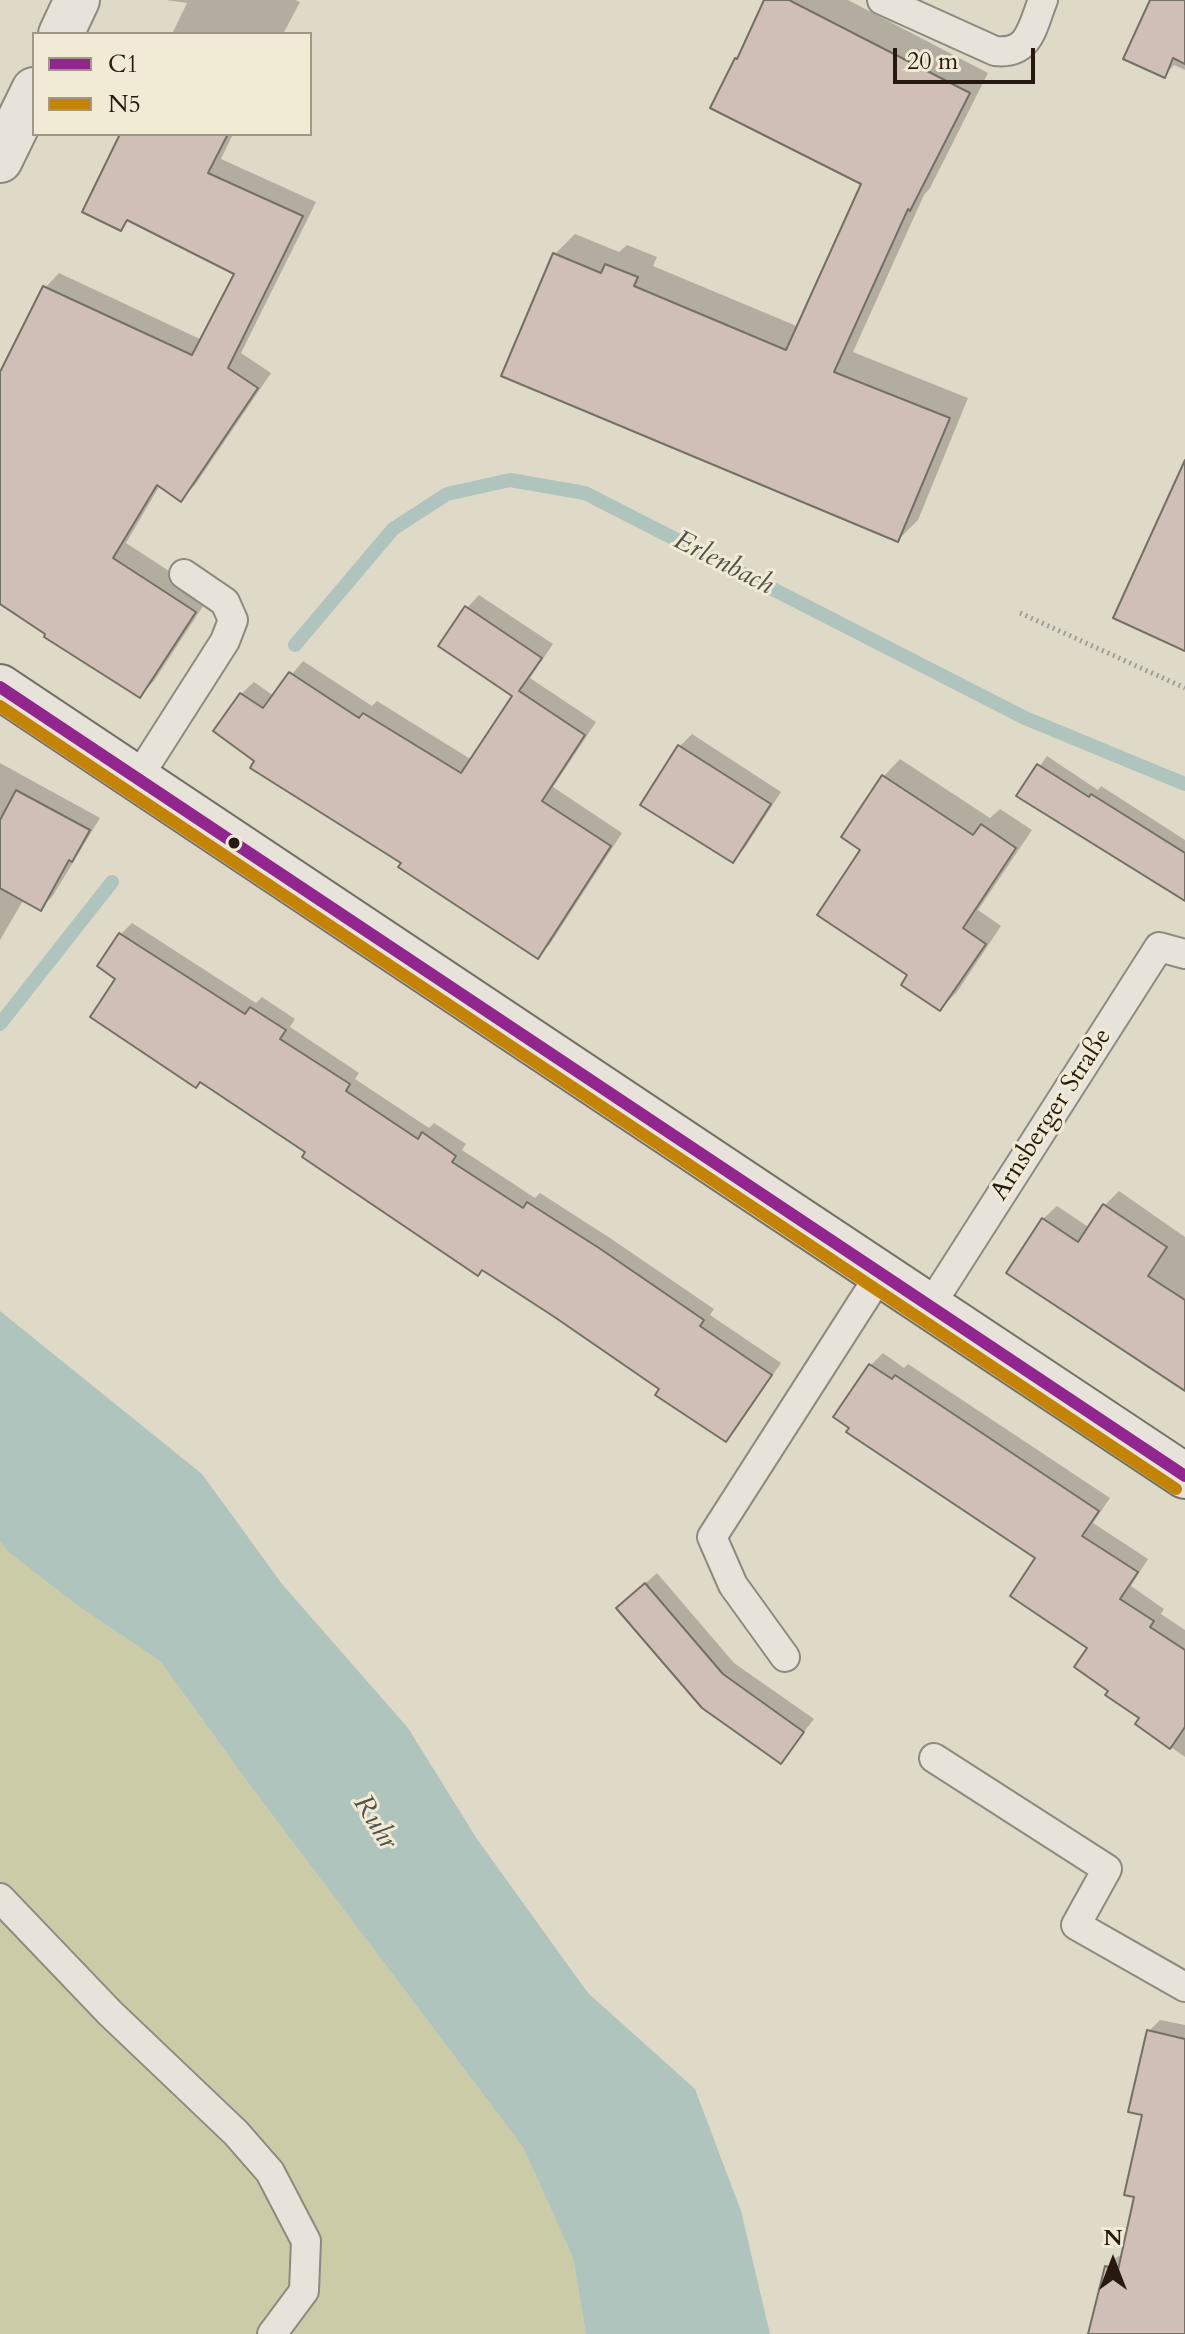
<!DOCTYPE html>
<meta charset="utf-8">
<style>
body{margin:0}
#map{position:relative;width:1185px;height:2334px;overflow:hidden;background:#dfd9c7;font-family:Cardo,serif}
canvas{display:block}
.legend{position:absolute;left:32px;top:32px;width:280px;height:104px;box-sizing:border-box;background:#f1ead4;border:2px solid #a09786;margin:0;padding:10px 14px;list-style:none;font-size:24px;color:#261a10}
.legend li{display:flex;align-items:center;gap:16px;height:40px}
.legend b{width:40px;border:2px solid #a09786}
.north{position:absolute;left:1073px;top:2222px;width:80px;height:80px;-webkit-text-stroke:6px #f1ead4;paint-order:stroke;rotate:0deg;font-size:22px;font-weight:700;line-height:32px;text-align:center;color:#261a10}
.north::after{content:'';display:block;margin:auto;width:28px;height:36px;background:#261a10;clip-path:polygon(50% 0,100% 100%,50% 72%,0 100%)}
.scale{position:absolute;left:893px;top:48px;width:142px;height:36px;box-sizing:border-box;border:4px solid #261a10;border-top:0;padding-left:10px;font-size:24px;line-height:28px;white-space:nowrap;color:#261a10;-webkit-text-stroke:6px #f1ead4;paint-order:stroke}
</style>
<div id="map">
<canvas width="1185" height="2334"></canvas>
<ul class="legend">
<li><b style="height:10px;background:#91268f"></b>C1</li>
<li><b style="height:10px;background:#c38304"></b>N5</li>
</ul>
<div class="north">N</div>
<div class="scale">20 m</div>
</div>
<script>
const context = document.querySelector('canvas').getContext('2d');
context.lineJoin = 'round';
function paint(path, color) {
  context.fillStyle = color;
  context.fill(path, 'evenodd');
}
function trace(path, color, width, dash) {
  context.strokeStyle = color;
  context.lineWidth = width;
  context.lineCap = dash ? 'butt' : 'round';
  context.setLineDash(dash || []);
  context.stroke(path);
}
function drawText(font, color, halo, rows, align = 'center') {
  context.font = font + ' Cardo,serif';
  context.lineWidth = 6;
  context.setLineDash([]);
  context.textBaseline = 'middle';
  context.strokeStyle = halo;
  context.fillStyle = color;
  for (const [text, x, y, turn = 0] of rows) {
    context.save();
    context.translate(x, y);
    context.rotate((+turn || 0) * Math.PI / 180);
    context.textAlign = isNaN(turn) ? turn : align;
    if (halo) context.strokeText(text, 0, 0);
    context.fillText(text, 0, 0);
    context.restore();
  }
}
const green = new Path2D(`
 M0,1542L11,1554L78,1606L160,1661L252,1788L523,2147L573,2258L586,2334H0Z`);
const water = new Path2D(`
 M0,1311L202,1474L282,1584L408,1728L477,1839L588,1993L695,2089L741,2211L770,2334H586L573,2258L523,2147L252,1788L160,1661L78,1606L11,1554L0,1542Z`);
const shadow = new Path2D(`
 M166,0H295L300,2L283,34H172L187,3Z
 M766,0H848L988,73L930,188L924,195L853,352L968,398L918,520L898,540L504,375L555,254L575,234L619,252L627,245L657,257L653,266L799,327L864,183L736,59L742,53Z
 M1152,0H1185V70L1174,65L1164,76Z
 M122,134H233L221,159L316,202L241,353L271,373L195,485L180,499L160,485L126,543L209,597L154,681L140,695L0,602V376L45,288L59,273L202,340L237,273L130,219L120,229Z
 M479,595L553,644L530,678L596,722L553,787L622,833L550,944L538,957L256,761L241,694L254,682L274,696L303,661L372,706L377,701L472,760L515,696L467,608Z
 M692,734L781,792L744,849L732,861L643,804L680,746Z
 M1047,756L1098,790L1101,786L1185,840V881L1019,795Z
 M900,759L990,818L1000,809L1032,830L978,910L1001,926L957,992L940,1009L910,975L863,849L843,836L884,776Z
 M0,763L100,818L52,897L40,908L24,899L0,940Z
 M132,923L256,1003L262,997L295,1019L290,1027L359,1073L355,1079L429,1128L434,1123L466,1144L462,1150L535,1198L540,1193L610,1238L714,1309L710,1315L781,1363L736,1429L725,1440L662,1388L308,1152L118,979L99,966L121,934Z
 M1119,1191L1185,1237V1389L1043,1219L1057,1206L1090,1228L1105,1205Z
 M883,1353L904,1368L908,1364L1110,1498L1093,1523L1148,1559L1131,1586L1164,1609L1161,1614L1185,1630V1757L1138,1724L1142,1718L1111,1690L1090,1647L1038,1557L836,1417L871,1365Z
 M657,1573L734,1663L814,1719L781,1761L630,1597Z
 M1160,2020L1185,2025V2334H1090L1107,2267L1118,2256L1123,2257L1136,2196L1149,2031Z`);
const stream = new Path2D(`
 M295,645L393,529L447,494L510,480L585,493L1025,718L1185,784
 M0,1024L112,882`);
const building = new Path2D(`
 M764,0H789L970,93L910,211L908,209L834,372L950,418L898,542L501,376L553,253L601,273L605,264L638,277L634,286L786,350L861,184L710,108L735,58L737,59Z
 M1150,0H1185V64L1173,58L1165,78L1123,59Z
 M120,134H228L208,173L303,216L228,368L258,388L181,502L157,485L113,558L196,612L140,698L44,637L45,634L0,604V372L43,286L192,355L234,274L127,220L121,231L82,212Z
 M1185,460V651L1113,618Z
 M465,606L542,658L519,691L585,735L542,801L611,846L538,959L398,867L401,863L250,768L254,761L213,731L240,693L263,708L289,672L359,718L363,713L461,773L512,696L438,646Z
 M678,745L771,804L733,863L640,805Z
 M1037,764L1089,797L1091,794L1185,853V901L1016,796Z
 M882,775L973,835L981,824L1016,848L963,928L986,944L940,1011L901,985L907,975L817,915L860,850L841,837Z
 M16,790L90,830L72,862L69,860L41,911L0,888V820Z
 M119,933L245,1014L250,1007L286,1030L280,1039L350,1084L346,1091L418,1139L422,1132L456,1156L452,1162L523,1208L527,1202L599,1248L704,1320L700,1326L772,1375L726,1442L655,1395L659,1389L553,1316L482,1270L478,1276L302,1157L305,1152L200,1082L196,1088L90,1017L115,979L97,966Z
 M1103,1204L1167,1247L1148,1276L1185,1300V1391L1006,1273L1042,1218L1078,1242Z
 M869,1364L892,1379L895,1375L1099,1511L1082,1536L1138,1572L1120,1599L1154,1621L1150,1627L1185,1650V1727L1170,1749L1135,1724L1139,1718L1105,1695L1108,1691L1074,1667L1087,1648L1010,1596L1035,1558L846,1432L849,1428L833,1417Z
 M645,1583L723,1674L804,1732L781,1764L702,1708L616,1608Z
 M1147,2030L1185,2039V2334H1088L1105,2266L1118,2270L1134,2197L1124,2195L1142,2115L1128,2112Z`);
const path = new Path2D(`
 M1020,613L1185,688`);
const lane = new Path2D(`
 M882,0L995,51C1030,55 1032,27 1043,0
 M137,779L225,641L233,620L225,602L184,574
 M930,1306L1159,947L1185,954
 M785,1657L733,1585L712,1537L881,1273
 M934,1758L1107,1869L1076,1925L1185,1987
 M0,1898L110,2013L236,2133L270,2172L306,2241L304,2291L272,2334`);
const street = new Path2D(`
 M61,34L77,0
 M0,160L34,90`);
const secondary = new Path2D(`
 M0,687C394,952 790,1213 1185,1476`);
const bus1 = new Path2D(`
 M0,687L1185,1476`);
const bus2 = new Path2D(`
 M0,706L1176,1489`);
const markers = [
 [234,843,7,"#261a10"]
];
const streetNames = [
 ["Arnsberger Straße",1052,1115,-57]
];
const waterNames = [
 ["Erlenbach",723,564,27],
 ["Ruhr",374,1823,58]
];
paint(green, '#cccba7');
paint(water, '#aec4bc');
paint(shadow, '#0003');
trace(stream, '#aec4bc', 14);
paint(building, '#cfbfb4');
trace(building, '#757066', 2);
trace(lane, '#8f8a7f', 32);
trace(street, '#8f8a7f', 48);
trace(secondary, '#757066', 48);
trace(path, '#a39e97', 5, [2, 4]);
trace(lane, '#e7e3da', 28);
trace(street, '#e7e3da', 44);
trace(secondary, '#e7e3da', 44);
trace(bus1, '#91268f', 12);
trace(bus2, '#c38304', 12);
for (const [x, y, r, color] of markers) {
  const dot = new Path2D();
  dot.arc(x, y, r, 0, 2 * Math.PI);
  context.fillStyle = color;
  context.fill(dot);
  trace(dot, '#f1ead4', 3);
}
drawText('26px', '#261a10', '#f1ead4', streetNames);
drawText('italic 28px', '#4e524a', '#f1ead4', waterNames);
</script>
